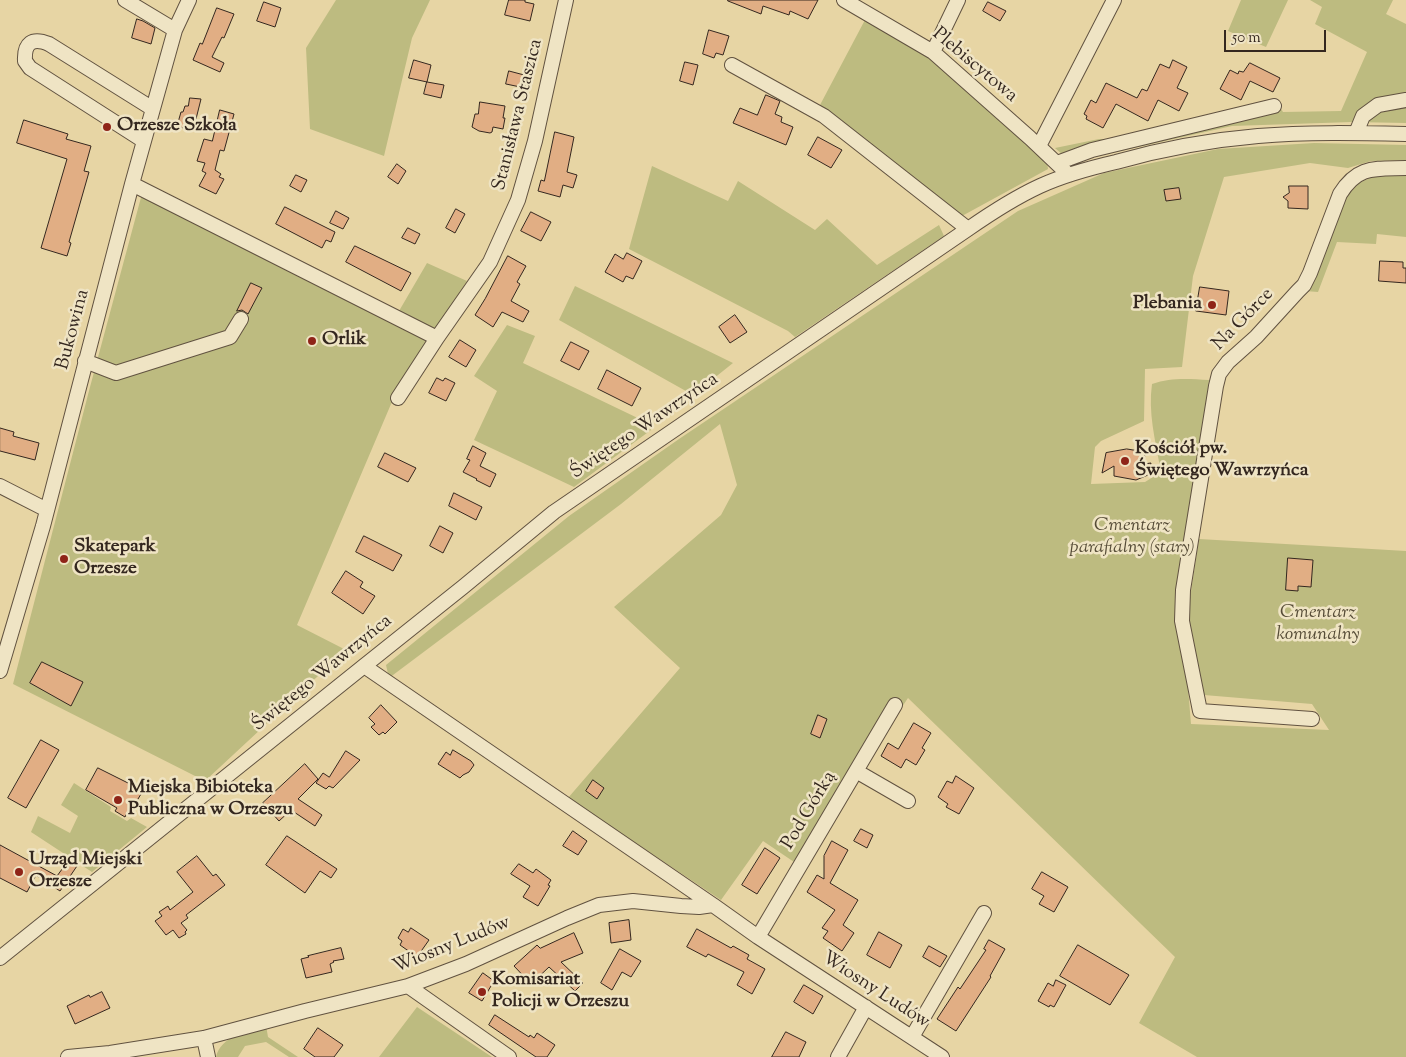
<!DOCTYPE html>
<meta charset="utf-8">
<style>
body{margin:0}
#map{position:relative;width:1406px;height:1057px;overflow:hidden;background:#e7d5a4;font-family:"Sorts Mill Goudy",serif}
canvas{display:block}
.scale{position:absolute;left:1224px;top:30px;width:102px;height:22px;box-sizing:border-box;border:2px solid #34271f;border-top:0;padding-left:6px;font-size:15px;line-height:18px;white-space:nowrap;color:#34271f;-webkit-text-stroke:4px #efe4c4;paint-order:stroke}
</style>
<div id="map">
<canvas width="1406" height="1057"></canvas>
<div class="scale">50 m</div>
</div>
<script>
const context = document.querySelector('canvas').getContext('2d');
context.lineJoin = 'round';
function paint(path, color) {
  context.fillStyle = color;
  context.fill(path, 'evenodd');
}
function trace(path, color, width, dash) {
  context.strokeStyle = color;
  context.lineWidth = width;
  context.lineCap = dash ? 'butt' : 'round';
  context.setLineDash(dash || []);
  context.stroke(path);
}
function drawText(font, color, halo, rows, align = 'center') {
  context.font = font + ' "Sorts Mill Goudy",serif';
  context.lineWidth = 5;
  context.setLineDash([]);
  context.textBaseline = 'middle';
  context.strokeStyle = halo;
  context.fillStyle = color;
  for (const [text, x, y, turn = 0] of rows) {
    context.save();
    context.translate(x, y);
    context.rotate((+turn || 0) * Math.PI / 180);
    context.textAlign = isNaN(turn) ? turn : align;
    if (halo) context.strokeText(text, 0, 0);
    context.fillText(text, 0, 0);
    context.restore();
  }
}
const green = new Path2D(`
 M336,0H430L412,38L384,156L310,129L306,48Z
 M1241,0H1288L1266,47L1228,31Z
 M1310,0H1393L1386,14L1406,24V123L1352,122L1232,126L1071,162L1055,148L1099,139H1120L1275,99L1283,112L1341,111L1367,52L1315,24L1322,7Z
 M866,18L929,57L1047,161L1048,169L962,216L956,214L820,105Z
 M1314,143L1406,145V160L1371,161L1348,168L1310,163L1224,177L1193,276L1182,367L1145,369L1144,421L1101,441L1095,447L1091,484L1145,482L1153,477L1160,467C1155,439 1148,412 1152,384C1172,377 1189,379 1209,380L1190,529L1180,590L1191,724L1329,730L1312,704L1204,695L1188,622L1189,604L1199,539L1406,551V1057H1197L1139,1023L1175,957L908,698L797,864L763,841L721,900L568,798L680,668L614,607L721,515L737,485L720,424L621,504L389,678L386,665L569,516L679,439L1018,211L1104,173L1218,149Z
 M652,166L728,201L738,181L815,230L827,219L877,265L939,225L944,236L795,337L788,331L629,249Z
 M1406,174V237L1377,234L1376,244L1337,242L1318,292L1305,291L1342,204L1354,185L1375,176Z
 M143,190L437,338L394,397L297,625L346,650L205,781L13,684L90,387Z
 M427,263L467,281L435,330L399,311Z
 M575,286L733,363L693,395L559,320Z
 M507,325L535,336L523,363L646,422L651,430L574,487L474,440L497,391L474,376Z
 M74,783L111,807L110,811L127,821L131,818L147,827L92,872L31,832L38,816L70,833L78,816L61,805Z
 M417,1007L492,1057H379Z
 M266,1025L268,1037L298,1057H289L266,1042L245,1046L238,1057H216C221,1036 247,1031 266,1025Z`);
const building = new Path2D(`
 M509,0H525V2L534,4L530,21L505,15Z
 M728,0H818L808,19L790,11L789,15L763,6L761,14L728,1Z
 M264,2L281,8L275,27L257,21Z
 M988,2L1006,11L1000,21L983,11Z
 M217,8L234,14L224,38L222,37L212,57L224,63L220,72L193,60L200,43L202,44Z
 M137,19L143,21L155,28L151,44L132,38Z
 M709,30L729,36L723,55L716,53L714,58L703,54Z
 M414,60L431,65L427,82L409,78Z
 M1173,60L1187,67L1177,88L1188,93L1179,111L1158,100L1148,121L1116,104L1103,128L1086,119L1087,116L1084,114L1091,100L1096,103L1106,83L1137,98L1142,89L1147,91L1160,64L1169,68Z
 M685,62L698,65L693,85L680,81Z
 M1250,63L1280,78L1273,92L1250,81L1241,100L1220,89L1230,70L1238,74L1239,71L1243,72Z
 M509,71L528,76L525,88L506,84Z
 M427,82L444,85L441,98L424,94Z
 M766,95L780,101L775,114L782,117L781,122L793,127L786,145L733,123L740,108L757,115Z
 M190,98L201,99L193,131L177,126L181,112H183L185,106H188Z
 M480,102L505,106L503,118H505L503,129L493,127L492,132L490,133L479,131L472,127L475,114H478Z
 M220,110L234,114L224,151L220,150L215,170L221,174L219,177L224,179L216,194L199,186L206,173L202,171L205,163L197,161L204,139L212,141Z
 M24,120L68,134L66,139L91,146L84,171L89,172L69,242L71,243L67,256L41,248L67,159L17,143Z
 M555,132L574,137L567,172L577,175L573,188L563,185L560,197L538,191L541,180L544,181Z
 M818,137L842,150L831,168L808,155Z
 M397,164L406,171L398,184L388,177Z
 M296,175L307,180L301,192L290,186Z
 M1289,186H1308V209L1288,208V201L1283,197L1289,193Z
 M1179,188L1181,199L1166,201L1164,190Z
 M285,207L335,232L331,242L326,240L322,248L276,224Z
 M456,209L465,214L455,233L446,228Z
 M336,211L349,218L343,229L330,223Z
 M531,212L551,222L541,241L521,231Z
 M408,228L420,234L415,244L402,238Z
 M355,246L411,273L401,291L346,262Z
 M627,253L642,261L633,279L626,276L623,282L605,272L615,254L623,259Z
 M508,256L526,266L517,282L520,284L511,301L529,311L523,322L502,312L493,327L475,315L485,299Z
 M1380,261L1403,262V268H1406V283L1379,281Z
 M251,283L262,288L257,297L248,314L242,310L237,311Z
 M1200,287L1229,291L1226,315L1196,311Z
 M735,315L747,332L730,343L719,327Z
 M460,340L476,350L466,367L449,357Z
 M571,342L589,351L579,370L561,361Z
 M607,370L641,388L632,406L598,389Z
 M437,378L443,381L445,378L455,383L446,401L429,393Z
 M0,428L14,432L13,436L39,443L35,460L0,451Z
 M473,446L486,453L480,466L496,474L490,487L476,480L477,479L463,472L470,460L467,459Z
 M1127,449L1145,452L1144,464L1151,463L1148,475L1136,480L1114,476V466L1102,473L1106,453Z
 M385,453L416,468L408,482L378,467Z
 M454,493L482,507L476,520L449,506Z
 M440,526L453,533L443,553L430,546Z
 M364,536L402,555L393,571L356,552Z
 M1288,558L1313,560L1311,587L1298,586V591L1286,590Z
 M346,571L363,582L360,587L375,596L363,614L332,593Z
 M42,662L83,682L71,706L30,683Z
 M381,705L397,722L385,734L383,732L379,735L371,727L375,724L369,718Z
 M818,715L827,719L820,738L811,734Z
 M914,723L931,733L922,748L925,750L916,765L906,759L901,768L881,756L888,743L898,749Z
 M41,740L59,750L26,808L8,798Z
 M453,750L471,761L474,765L469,772L463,775L460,778L438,764L446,752L450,755Z
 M346,751L360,760L333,788L329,786L326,789L316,783L323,773L329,777Z
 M305,764L318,779L298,799L322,815L315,826L291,810L279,821L263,803Z
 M98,768L134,786L132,789L141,794L129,814L127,813L125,817L115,811L117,808L86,790Z
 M956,776L974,788L959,814L946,807L948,804L938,797L947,781L952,783Z
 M593,780L604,788L597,799L586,791Z
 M861,829L873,835L867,848L854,841Z
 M573,831L587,841L578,855L563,846Z
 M287,836L337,869L331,878L320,871L305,893L266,865Z
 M832,841L848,850L830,883L858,900L843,925L854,933L842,951L823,938L828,931L822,928L835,910L807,892L817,875L824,879V856Z
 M0,845L57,876L68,861L77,866L60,891L36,875L27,892L0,878Z
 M765,848L780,858L757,894L742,885Z
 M197,856L213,876L216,874L225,885L186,915L188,918L181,923L187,930L185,932L186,934L179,938L173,930L166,935L155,921L162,916L159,912L168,906L170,910L193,892L177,872Z
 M519,864L533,873L536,869L551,880L548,885L550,886L538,906L523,897L530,886L511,874Z
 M1042,872L1068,887L1054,912L1039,904L1044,896L1032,889Z
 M629,920L631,940L611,943L609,923Z
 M411,928L429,940L417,957L400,945L402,941L398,938L403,929L408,932Z
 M697,929L731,948L733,946L749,955L747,959L765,969L752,994L737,985L744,972L708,954L706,957L687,947Z
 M879,932L902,945L890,968L867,955Z
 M574,933L583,953L561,962L583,983L575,991L549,967L531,984L514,966L537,945L540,948Z
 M989,940L1005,949L990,976L991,977L956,1031L937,1019L958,987L960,989L986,950L984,949Z
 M1078,945L1129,975L1110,1005L1060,976Z
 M929,946L947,956L940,967L923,957Z
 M341,948L344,959L333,961L334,962L330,964L332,972L306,978L301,959L309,957L308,956Z
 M620,949L641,961L631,977L622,972L612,990L601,983Z
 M483,973L494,981L482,1001L469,993Z
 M1056,980L1066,985L1054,1007L1050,1005L1049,1007L1038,1001L1048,983L1053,986Z
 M804,985L823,996L813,1014L794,1002Z
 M102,992L110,1008L75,1024L67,1006L89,995L90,997Z
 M495,1015L529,1037L530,1035L534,1038L537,1033L555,1045L547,1057H536L489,1025Z
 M318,1028L343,1045L334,1057H315L304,1049Z
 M786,1032L806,1042L799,1057H772Z`);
const minor = new Path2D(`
 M125,0L175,30
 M844,0L933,52L1030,138L1069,175
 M933,52L958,0
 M732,65L824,116L968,229
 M1356,133L1363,116L1378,105L1406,100
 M144,141L30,68L25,61C24,43 32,37 49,44L153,109
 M1039,146L1114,0
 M1057,163L1092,150L1274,106
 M132,184L437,338
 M85,361L116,373L230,337L241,319
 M398,398L437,338L490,262L518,200L535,141L566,0
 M0,486L47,510
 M364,666L713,905
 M0,671L43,526L132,184L175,30L189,0
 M1312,719L1200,711L1182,621L1183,590L1216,386L1219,374L1228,362L1256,337L1298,291L1304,285L1310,273L1340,194C1358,165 1375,169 1406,168
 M856,771L908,801
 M758,937L895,705
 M0,958L364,666L463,587L554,512L968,229C991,213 1014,198 1040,186C1064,175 1090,168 1116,162C1162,149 1210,140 1258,136C1307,132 1357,133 1406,134
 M408,986L509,1057
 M912,1037L984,913
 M204,1038L208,1057
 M68,1057L110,1053L204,1038L305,1011L408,986L466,964L567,918L599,905L633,901L681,906L699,907L713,905L758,937L942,1057
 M838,1057L866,1007`);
const markers = [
 [107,127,5,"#8f2418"],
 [1212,305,5,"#8f2418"],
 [312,341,5,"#8f2418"],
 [1125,461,5,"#8f2418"],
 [64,559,5,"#8f2418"],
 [118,800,5,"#8f2418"],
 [19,872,5,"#8f2418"],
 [482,992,5,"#8f2418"]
];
const streetNames = [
 ["Plebiscytowa",974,66,40],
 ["Stanisława Staszica",519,115,-76],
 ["Na Górce",1244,320,-46],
 ["Bukowina",74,330,-75],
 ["Świętego Wawrzyńca",645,427,-34],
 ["Świętego Wawrzyńca",323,674,-39],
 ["Pod Górką",810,811,-59],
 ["Wiosny Ludów",452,946,-22],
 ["Wiosny Ludów",875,991,33]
];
const poiNames = [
 ["Orzesze Szkoła",117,127],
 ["Plebania",1202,305,"right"],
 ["Orlik",322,341],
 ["Kościół pw.",1135,450],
 ["Świętego Wawrzyńca",1135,472],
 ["Skatepark",74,548],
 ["Orzesze",74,570],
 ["Miejska Bibioteka",128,789],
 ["Publiczna w Orzeszu",128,811],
 ["Urząd Miejski",29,861],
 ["Orzesze",29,883],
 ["Komisariat",492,981],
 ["Policji w Orzeszu",492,1003]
];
const parkNames = [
 ["Cmentarz",1132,527],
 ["parafialny (stary)",1132,549],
 ["Cmentarz",1318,614],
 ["komunalny",1318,636]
];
paint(green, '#bdbb80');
paint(building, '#e1ae84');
trace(building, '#34271f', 1);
trace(minor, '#615240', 16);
trace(minor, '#efe4c4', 14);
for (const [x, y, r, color] of markers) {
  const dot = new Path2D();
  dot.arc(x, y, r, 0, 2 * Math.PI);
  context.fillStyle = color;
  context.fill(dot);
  trace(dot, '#efe4c4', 2);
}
drawText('19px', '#34271f', '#efe4c4', streetNames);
drawText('bold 19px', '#34271f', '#efe4c4', poiNames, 'left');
drawText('italic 19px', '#564c37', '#efe4c4', parkNames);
</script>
